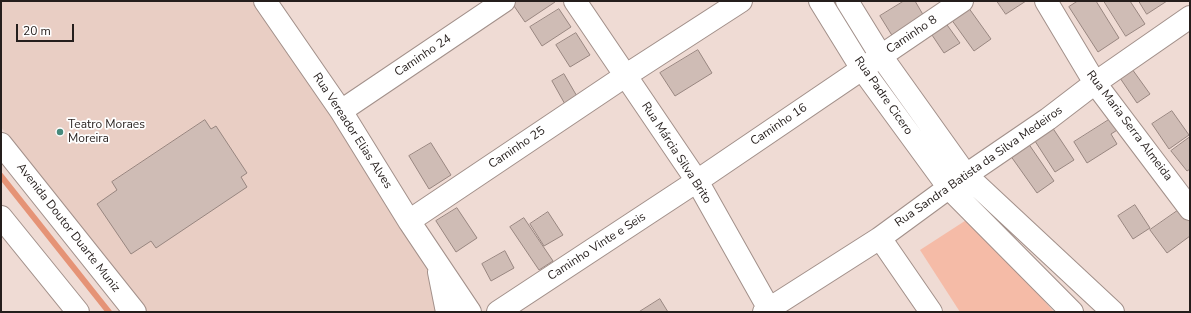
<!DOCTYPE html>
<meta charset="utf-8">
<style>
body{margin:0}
#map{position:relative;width:1191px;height:313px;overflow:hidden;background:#efdbd4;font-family:"Nunito Sans",sans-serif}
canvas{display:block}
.frame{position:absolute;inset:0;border:2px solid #251e1c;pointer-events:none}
.scale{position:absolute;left:16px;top:24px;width:58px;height:18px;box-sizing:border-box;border:2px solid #251e1c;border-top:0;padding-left:5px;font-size:12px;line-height:14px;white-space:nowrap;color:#251e1c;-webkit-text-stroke:3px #fff;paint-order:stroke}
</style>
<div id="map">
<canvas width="1191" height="313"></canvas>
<div class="frame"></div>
<div class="scale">20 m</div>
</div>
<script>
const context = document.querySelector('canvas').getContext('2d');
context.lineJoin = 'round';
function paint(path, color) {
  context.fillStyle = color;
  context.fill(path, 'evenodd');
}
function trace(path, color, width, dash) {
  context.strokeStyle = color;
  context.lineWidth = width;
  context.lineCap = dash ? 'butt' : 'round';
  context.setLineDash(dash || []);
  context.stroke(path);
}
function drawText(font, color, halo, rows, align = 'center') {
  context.font = font + ' "Nunito Sans",sans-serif';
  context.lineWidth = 3.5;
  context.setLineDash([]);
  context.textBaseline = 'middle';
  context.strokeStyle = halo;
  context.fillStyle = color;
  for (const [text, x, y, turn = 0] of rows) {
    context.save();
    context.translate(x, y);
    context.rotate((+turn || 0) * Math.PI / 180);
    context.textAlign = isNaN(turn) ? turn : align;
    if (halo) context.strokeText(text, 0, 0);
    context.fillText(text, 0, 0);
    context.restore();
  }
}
const built = new Path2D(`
 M1,1H254L330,114L456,312H147L1,127Z`);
const green = new Path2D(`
 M971,217L1054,312H960L920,250Z`);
const stream = new Path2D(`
 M1,176L109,312`);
const building = new Path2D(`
 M515,1H554L555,2L525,22L512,3Z
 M904,1H915L925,18L893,37L880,16Z
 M997,1H1026L1006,14Z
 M1078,1H1096L1119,38L1098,52L1069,7Z
 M1104,1H1130L1145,24L1126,36Z
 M1139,1H1167L1147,14Z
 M968,7L991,39L974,51L951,19Z
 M559,9L571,27L542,46L530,27Z
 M945,22L960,43L944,53L930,32Z
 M576,33L590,55L570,67L556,45Z
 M698,50L712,73L675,96L660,73Z
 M1132,69L1150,94L1137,103L1120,78Z
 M564,74L578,98L566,106L552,81Z
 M1172,111L1189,135L1169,149L1152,124Z
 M1115,116L1122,127L1111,134L1117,144L1087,163L1074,142Z
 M205,120L211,129L216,126L247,173L241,177L247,187L156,248L151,241L131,254L97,204L117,190L112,182Z
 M1052,127L1074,160L1055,172L1033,138Z
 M1190,137V169L1187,171L1171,151Z
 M431,143L451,175L429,189L409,156Z
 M1028,143L1054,181L1037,193L1010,155Z
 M1135,205L1150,228L1133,239L1118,216Z
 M1183,207L1190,217V236L1167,253L1150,230Z
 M457,208L477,238L456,252L436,221Z
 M548,212L563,235L544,246L530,224Z
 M524,218L553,261L539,270L510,227Z
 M505,251L514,268L491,281L482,264Z
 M660,299L668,312H639Z`);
const minor = new Path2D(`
 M265,1L341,111L409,221L470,312
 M575,1L697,181L769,309
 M820,1L862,69L949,188L1072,312
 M847,1L881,56L966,175L1113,312
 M1046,1L1095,83L1190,209
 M341,111L504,1
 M1,144L135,312
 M1,217L78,312
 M409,221L625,76L741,1
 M880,238L931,312
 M439,272L447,312
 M498,312L697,181L962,1
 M764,312L880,238L966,175L1048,119L1095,83L1190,17`);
const markers = [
 [60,132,4,"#478a7c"]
];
const streetNames = [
 ["Caminho 8",912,35,-34],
 ["Caminho 24",423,56,-34],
 ["Rua Padre Cicero",883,96,55],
 ["Caminho 16",779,125,-34],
 ["Rua Maria Serra Almeida",1129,126,53],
 ["Rua Vereador Elias Alves",352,131,57],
 ["Caminho 25",517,148,-34],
 ["Rua Márcia Silva Brito",676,153,57],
 ["Rua Sandra Batista da Silva Medeiros",979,167,-35],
 ["Avenida Doutor Duarte Muniz",68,228,52],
 ["Caminho Vinte e Seis",597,247,-33]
];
const poiNames = [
 ["Teatro Moraes",68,125],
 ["Moreira",68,139]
];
paint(built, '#e9cec4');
paint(green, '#f5bba7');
trace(stream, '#e59376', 6);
paint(building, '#cfbcb5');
trace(building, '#988680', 1);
trace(minor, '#a2908a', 24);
trace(minor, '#fff', 22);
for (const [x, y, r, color] of markers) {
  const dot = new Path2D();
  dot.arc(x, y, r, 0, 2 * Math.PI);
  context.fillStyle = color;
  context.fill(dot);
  trace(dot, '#fff', 1.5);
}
drawText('12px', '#251e1c', '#fff', streetNames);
drawText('12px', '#251e1c', '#fff', poiNames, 'left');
</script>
